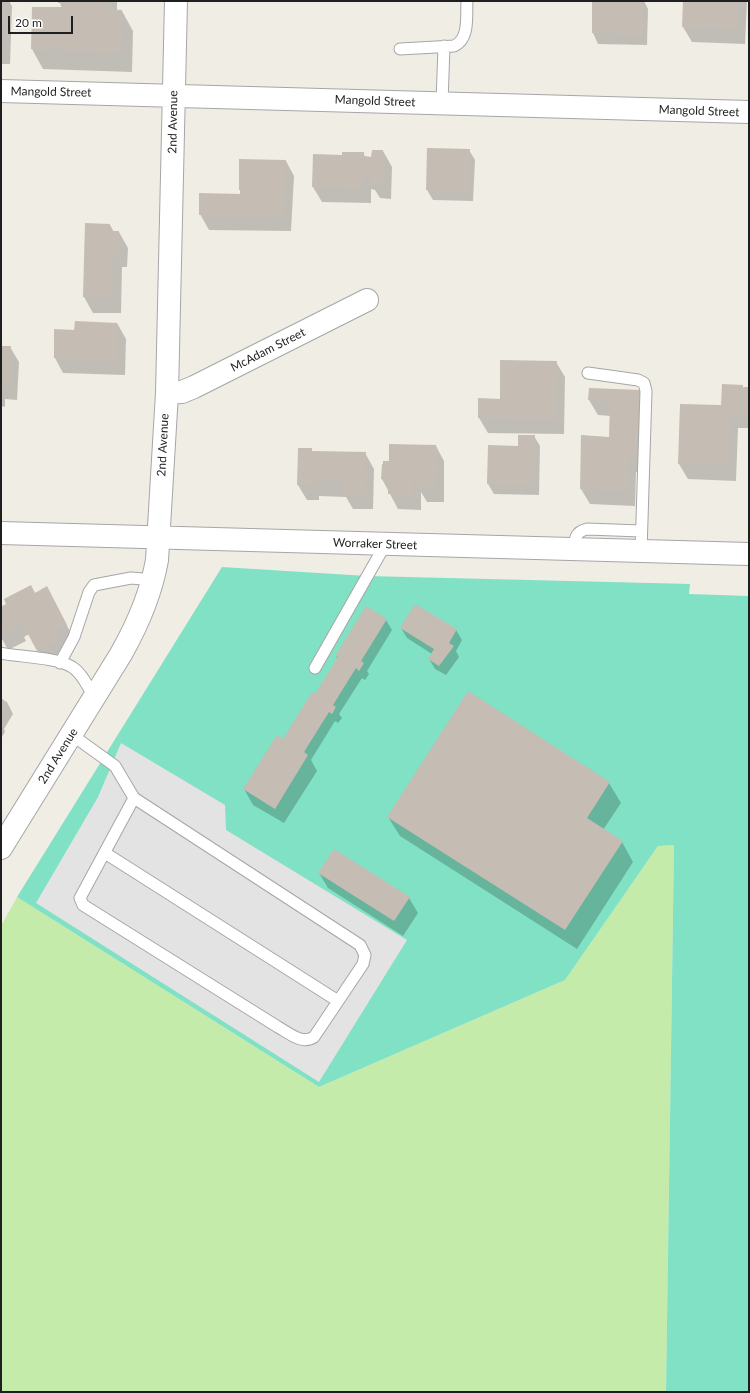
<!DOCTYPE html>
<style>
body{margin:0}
#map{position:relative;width:750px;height:1393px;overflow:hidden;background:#f0ede5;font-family:Lato,sans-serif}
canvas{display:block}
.frame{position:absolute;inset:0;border:2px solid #1f1f1f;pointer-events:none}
.scale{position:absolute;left:8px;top:16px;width:65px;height:18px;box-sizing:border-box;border:2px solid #1f1f1f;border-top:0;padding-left:5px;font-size:12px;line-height:14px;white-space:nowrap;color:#1f1f1f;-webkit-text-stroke:3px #fff;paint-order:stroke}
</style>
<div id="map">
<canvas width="750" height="1393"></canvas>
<div class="frame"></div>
<div class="scale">20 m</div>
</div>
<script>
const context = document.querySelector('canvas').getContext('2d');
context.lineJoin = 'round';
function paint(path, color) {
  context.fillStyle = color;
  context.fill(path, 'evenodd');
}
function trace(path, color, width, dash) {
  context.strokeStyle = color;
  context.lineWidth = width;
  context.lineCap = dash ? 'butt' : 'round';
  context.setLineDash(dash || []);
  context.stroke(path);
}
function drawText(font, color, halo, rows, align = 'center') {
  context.font = font + ' Lato,sans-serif';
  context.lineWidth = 3;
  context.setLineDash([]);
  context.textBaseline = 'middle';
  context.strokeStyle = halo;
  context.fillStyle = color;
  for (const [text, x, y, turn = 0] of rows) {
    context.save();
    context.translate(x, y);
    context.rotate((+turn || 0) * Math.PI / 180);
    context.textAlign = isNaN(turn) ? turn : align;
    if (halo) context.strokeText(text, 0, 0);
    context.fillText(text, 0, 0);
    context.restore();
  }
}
const grass = new Path2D(`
 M674,845L666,1392H1V926L17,897L319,1087L565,980L658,846Z`);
const pitch = new Path2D(`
 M222,567L367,576L690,584L689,594L749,596V1392H666L674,845L658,846L565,980L319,1087L17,897Z`);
const parking = new Path2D(`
 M121,743L225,805L226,830L407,940L319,1082L36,903L98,797Z`);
const shadow = new Path2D(`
 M1,1H9L12,6L10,64H1Z
 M59,1H117V11H122L133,31L132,72L43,69L32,49L33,8H62Z
 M593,1H644L648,9L647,45L598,44L593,33Z
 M684,1H747L745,44L692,42L683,27Z
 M469,150L475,160L473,201L433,200L427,190Z
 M383,151L392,167L391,199L380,198L375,190L371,189V203L322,202L313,187L343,156L363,153L366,158H372Z
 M286,161L294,176L291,231L209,230L200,214L241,195V192Z
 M86,224L110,225L114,232H119L128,248L127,267H122L121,313H93L84,297Z
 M117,323L126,339L125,375L63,373L55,358L75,331Z
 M1,347H10L19,362L17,400L5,399V407L1,406Z
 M556,362L565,377L564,434L488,433L479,418Z
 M742,386L744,388H749V428H738L736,481L688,479L679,464L722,406Z
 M590,389L649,406L646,472H636L635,506L590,504L581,489L582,436L610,438L611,416L598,415L589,400Z
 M534,436L540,446L539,495L494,494L488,484L519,447Z
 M436,446L444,461V502H427L421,492V510L398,509L382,479L390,462Z
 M311,449L313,452L365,453L374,469L373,509H353L346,497L319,496V500H307L298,485Z
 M47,588L75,641L67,655L46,666L29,634L24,637L26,641L8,650L1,637V608Z
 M386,620L392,630L367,671L369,674L365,680L362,678L339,714L342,718L338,723L335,721L311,760L317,771L284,823L253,805L244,789L286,742L338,659L336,656Z
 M401,628L456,630L462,640L456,651L459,657L446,675L435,669L429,659L432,654L407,638Z
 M1,700L8,704L13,714L4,729L5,732L1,738Z
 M609,783L621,803L603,830L622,842L633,862L577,949L400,836L388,817Z
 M319,873L409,898L418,913L403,936L328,888Z`);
const building = new Path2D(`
 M1,1H3L2,33H1Z
 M58,1H105V9L122,10L121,52L31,49L32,7H63V3H58Z
 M592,1H643L642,35L592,33Z
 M683,1H738L737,29L682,27Z
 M427,148L470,149L468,191L426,190Z
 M372,150H383L382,184L371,183V175L363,174L362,188L312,187L313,154L342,155V152H364V156L371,157Z
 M239,159L286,160L283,216L199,215V193L240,194V190H239Z
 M85,223L110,224V231H119V252H114L112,298L83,297Z
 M75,321L117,323V360L54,358V329L74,330Z
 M1,346H11L9,385H1Z
 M500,360L557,361L556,419L478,418V398L500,399Z
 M722,384L743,385L742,413H730L728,466L678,464L680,404L721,405Z
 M744,387H749V415H744Z
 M589,388L641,390L638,457H628L627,491L580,489L581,435L609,437L610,401L588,400Z
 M518,435H535L534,485L487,484L488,445L518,446Z
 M389,444L436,445L435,487H417V480H413V495L388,494V480L381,479L382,464H383V461H389Z
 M298,448H312V451L366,452L365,494H344V482L311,481V485H297Z
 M31,585L35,593L47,586L67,625L55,631L59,639L37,651L20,619L16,621L18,625L1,634V607L6,604L4,599Z
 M415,604L457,629L449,643L454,646L439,666L428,659L434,649L400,628Z
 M366,606L387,619L361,661L364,663L359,671L356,668L333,705L336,707L332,714L329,712L304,752L308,755L275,809L243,789L277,735L283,739L312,692L315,694L338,657L335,656Z
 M468,691L610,782L587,818L623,841L565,930L387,817Z
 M1,698L8,703L1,714Z
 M334,849L410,897L394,921L318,873Z`);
const service = new Path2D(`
 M400,49L454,46C470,39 466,16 467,1
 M442,103L444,46
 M588,373L638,380L644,383L646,391L641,552
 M574,550C575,538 575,532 587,529L641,531
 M1,653C19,657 57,657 72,667C82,673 89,688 94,698
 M60,663L74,637L89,592L94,585L131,578L154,580
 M315,668L385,545
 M72,735L115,766L134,798L360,945L365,955L363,964L314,1037C302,1045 289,1033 278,1027L83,905L80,898L134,798
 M105,853L338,1001`);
const minor = new Path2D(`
 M1,91L749,112
 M167,393L182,392L194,387L367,300
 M1,533L749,554
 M1,848L121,654C138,624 151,594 157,560L167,393L176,1`);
const streetNames = [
 ["Mangold Street",51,92,1],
 ["Mangold Street",375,101,2],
 ["Mangold Street",699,111,2],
 ["2nd Avenue",173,122,-89],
 ["McAdam Street",268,350,-27],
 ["2nd Avenue",163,445,-87],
 ["Worraker Street",375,544,2],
 ["2nd Avenue",58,756,-58]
];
paint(grass, '#c4eba9');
paint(pitch, '#81e1c4');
paint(parking, '#e3e3e3');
paint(shadow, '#0003');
paint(building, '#c5bcb4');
trace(service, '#a6a6a6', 13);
trace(minor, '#a6a6a6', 24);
trace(service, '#fff', 11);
trace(minor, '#fff', 22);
drawText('12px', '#1f1f1f', '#fff', streetNames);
</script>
